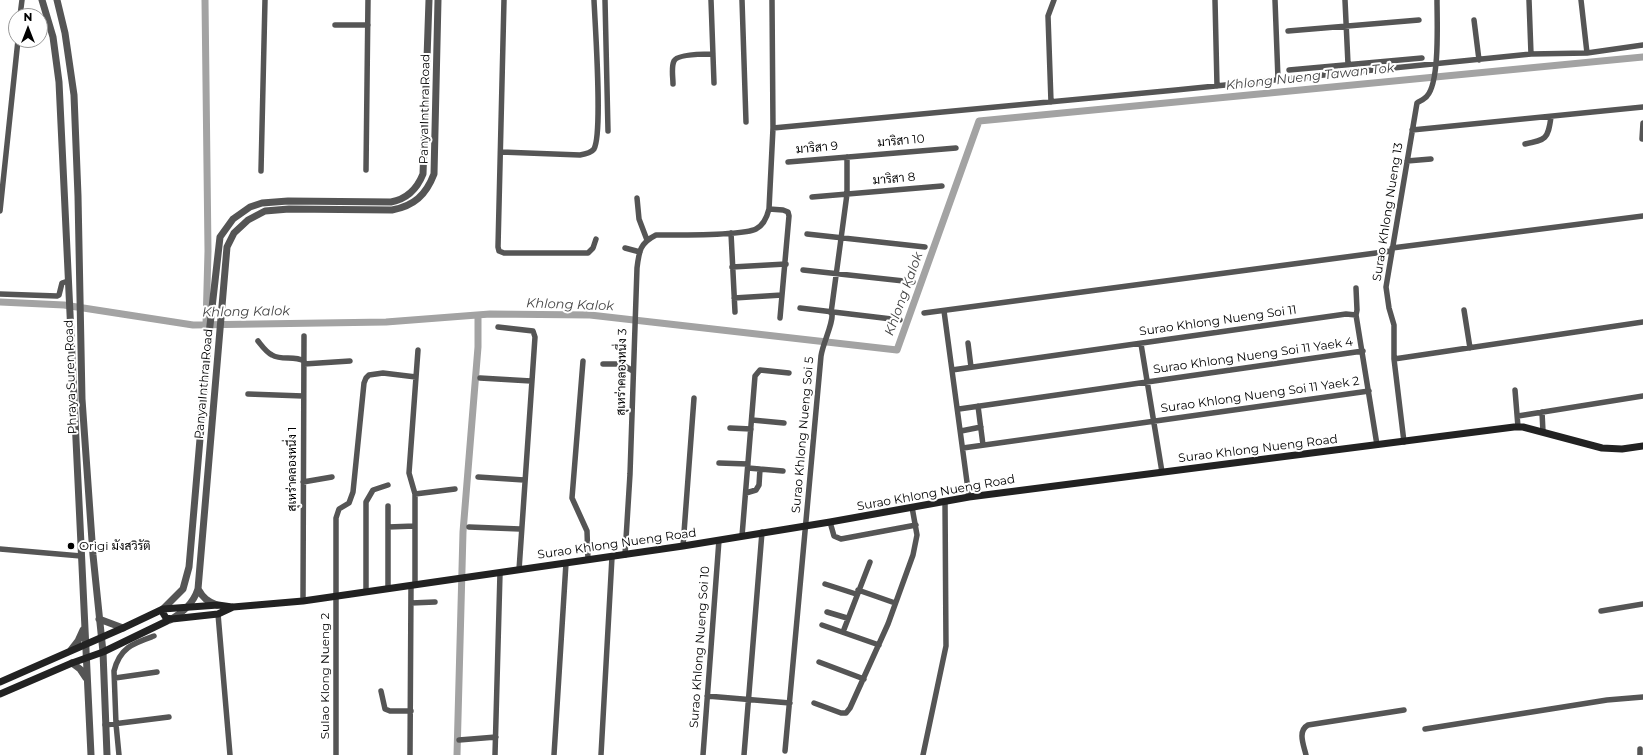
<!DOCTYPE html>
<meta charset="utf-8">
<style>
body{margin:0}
#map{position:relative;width:1643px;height:755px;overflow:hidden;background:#fff;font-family:Montserrat,sans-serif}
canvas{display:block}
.north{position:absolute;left:8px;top:8px;width:40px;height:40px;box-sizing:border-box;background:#fff;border:1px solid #999;border-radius:50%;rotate:0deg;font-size:11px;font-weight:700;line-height:16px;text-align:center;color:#000}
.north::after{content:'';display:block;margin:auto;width:14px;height:18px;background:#000;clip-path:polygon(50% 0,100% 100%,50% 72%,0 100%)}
</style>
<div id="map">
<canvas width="1643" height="755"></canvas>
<div class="north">N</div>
</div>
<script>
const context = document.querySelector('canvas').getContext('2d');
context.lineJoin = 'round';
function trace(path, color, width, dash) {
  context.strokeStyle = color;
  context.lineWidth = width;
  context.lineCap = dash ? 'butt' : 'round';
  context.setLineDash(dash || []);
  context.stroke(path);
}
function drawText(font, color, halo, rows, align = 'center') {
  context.font = font + ' Montserrat,Sarabun,sans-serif';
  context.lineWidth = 4;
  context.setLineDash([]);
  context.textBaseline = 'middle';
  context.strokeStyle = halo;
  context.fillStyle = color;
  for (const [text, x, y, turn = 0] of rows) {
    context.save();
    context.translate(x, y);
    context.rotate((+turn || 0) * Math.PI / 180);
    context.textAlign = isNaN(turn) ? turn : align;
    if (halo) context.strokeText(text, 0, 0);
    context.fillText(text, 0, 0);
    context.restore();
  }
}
const canal = new Path2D(`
 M205,0L208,251L206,325
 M0,302L64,305L193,325L386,322L490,314L590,315L897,350L979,121L1643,57
 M457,755L463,532L478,347V315`);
const minor = new Path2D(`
 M504,0L498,247L499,251L504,253H588L593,248L596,239
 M605,0L608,131
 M711,0L714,83
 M742,0L746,122
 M1215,0L1217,86
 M1275,0L1278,79
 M1345,0L1348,64
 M1529,0L1531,54
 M1581,0L1587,53
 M20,16L22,0
 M1474,20L1479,60
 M335,25H368
 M1288,31L1419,20
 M1289,70L1422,58
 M673,84C673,77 671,67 674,61C677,54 705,54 713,54
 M1051,102L1048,16L1054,0
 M773,128L1176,90L1531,54L1587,53L1643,45
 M1412,130L1643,107
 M1642,139L1643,123
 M1525,144C1546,140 1548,139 1551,117
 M501,152L580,155C586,154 591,153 594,149C603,133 595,25 594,0
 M1407,161L1431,159
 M788,162L956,148
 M366,170L368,0
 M261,171L265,0
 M812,197L942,186
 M637,198L639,219L647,240
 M769,209L783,210L788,212L789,216L780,318
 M0,211L18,40
 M731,233L735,312
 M807,234L925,247
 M625,248L640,252
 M1392,248L1643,216
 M732,267L786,264
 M803,270L913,282
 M0,294L57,296L59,295L62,283L68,281
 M734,298L782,295
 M800,308L900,320
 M1464,310L1470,348
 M944,311L969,497
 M831,313L847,194V157
 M924,313L1391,251
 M1356,315L1377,445
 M1356,315L1357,310L1356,288
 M498,327L533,331L535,337L519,570
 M258,341C262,346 266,352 272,355C282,361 294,355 304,361
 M968,343L971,367
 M1141,344L1162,472
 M1394,359L1643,322
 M583,361L572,498L587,531L588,560
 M304,364L350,361
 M603,364H621L633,371
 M952,370L1346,314L1356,315
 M480,378L531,381
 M1515,390L1518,427
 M248,394L303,396
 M978,406L983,445
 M959,409L1363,351
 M1542,412L1543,432
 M1518,416L1643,396
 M752,420L784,423
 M730,428L751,429
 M961,431L981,427
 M1404,442L1394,359V325L1389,308L1386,287L1417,103C1420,101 1425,99 1427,96C1440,82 1437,20 1437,0
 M963,448L1369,391
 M719,463L748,464
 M748,468L783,471
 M478,477L524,480
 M303,482L332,477
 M746,493L756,490L759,485L760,469
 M415,494L455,489
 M388,506V589
 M830,522L834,536L841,539L916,525
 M388,527L415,526
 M469,527L520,529
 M742,536L755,376L760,370L789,373
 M683,546L694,398
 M0,549L81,556
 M625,555L630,474L637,268C639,251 640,243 656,235C675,235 742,236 756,229C764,225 767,217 769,209L773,128L772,0
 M825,584L856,594
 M415,585V494L409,473L418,350
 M858,590L895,603
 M366,592V502L373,490L388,485
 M303,601L304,336
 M411,603L435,602
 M1601,611L1643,604
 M827,612L847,618
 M218,614L230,755
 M822,625L879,645
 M843,632L870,562
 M819,662L864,679
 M115,678L157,672
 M381,691L385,709L390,711H411
 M707,696L790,703
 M814,703L841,713H846L850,708L888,624L913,555L917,535L912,507
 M105,725L169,717
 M1425,729L1607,700L1643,697
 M459,740L496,737
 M1640,749V755
 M785,751L821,356C823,342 834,323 832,311
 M119,755L116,724L114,671C120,647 134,643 154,636
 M336,755V518L339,509L349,503L353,492L364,383L366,378L369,375L383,373L416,377
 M410,755L411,586
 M495,755L500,573
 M554,755L566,563
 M601,755L612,557
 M703,755L719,540
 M744,755L762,532
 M923,755L946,646L945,501
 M1306,755C1304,746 1297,731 1308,725L1404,710`);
const tertiary = new Path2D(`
 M42,0L53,37L59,82L91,755
 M57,0L65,33L74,95L78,196L82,399L93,555L103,652L107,755
 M198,589C203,598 208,602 217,605
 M163,609L183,589L189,567L209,334L220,237L233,219L250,207L262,203L288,201L391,202C407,199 417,189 423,174L429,0
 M99,619L123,628
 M170,620C183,612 193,604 198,589L227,247L234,233L248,220L265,211L289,209L392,210C414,206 426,195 434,174L438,0
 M71,650L78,641L83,630
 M72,663L80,669L86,678`);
const secondary = new Path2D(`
 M163,609V613L166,618L172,619L218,614L233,607L303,601L683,546L830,522L969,497L1514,427H1523L1602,448L1622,449L1643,446
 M0,682L123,628L163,609L218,605L232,607
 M0,694L72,663L103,652L167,621`);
const markers = [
 [71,546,4,"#000"]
];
const streetNames = [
 ["Panya Inthra Road",425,109,-89],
 ["มาริสา 10",901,141,-5],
 ["มาริสา 9",817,148,-5],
 ["มาริสา 8",894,179,-5],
 ["Surao Khlong Nueng 13",1388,212,-81],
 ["Surao Khlong Nueng Soi 11",1218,321,-8],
 ["Surao Khlong Nueng Soi 11 Yaek 4",1253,356,-8],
 ["สุเหร่าคลองหนึ่ง 3",622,372,-89],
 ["Phraya Suren Road",71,377,-92],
 ["Panya Inthra Road",204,384,-85],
 ["Surao Khlong Nueng Soi 11 Yaek 2",1260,395,-8],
 ["Surao Khlong Nueng Soi 5",803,435,-85],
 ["Surao Khlong Nueng Road",1258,449,-7],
 ["สุเหร่าคลองหนึ่ง 1",292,469,-90],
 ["Surao Khlong Nueng Road",936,493,-10],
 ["Surao Khlong Nueng Road",617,544,-8],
 ["Surao Khlong Nueng Soi 10",700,647,-86],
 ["Sulao Klong Nueng 2",325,676,-90]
];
const poiNames = [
 ["Origi มังสวิรัติ",79,546]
];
const waterNames = [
 ["Khlong Nueng Tawan Tok",1310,77,-6],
 ["Khlong Kalok",904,294,-70],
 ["Khlong Kalok",570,305,2],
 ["Khlong Kalok",246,312,-1]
];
trace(canal, '#a3a3a3', 7);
trace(minor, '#555', 5.5);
trace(tertiary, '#555', 7);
trace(secondary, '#222', 7);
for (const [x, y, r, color] of markers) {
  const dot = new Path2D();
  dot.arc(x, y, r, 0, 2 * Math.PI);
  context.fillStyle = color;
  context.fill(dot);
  trace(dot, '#fff', 1.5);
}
drawText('12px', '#000', '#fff', streetNames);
drawText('12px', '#000', '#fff', poiNames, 'left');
drawText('italic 13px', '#444', '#fff', waterNames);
</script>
